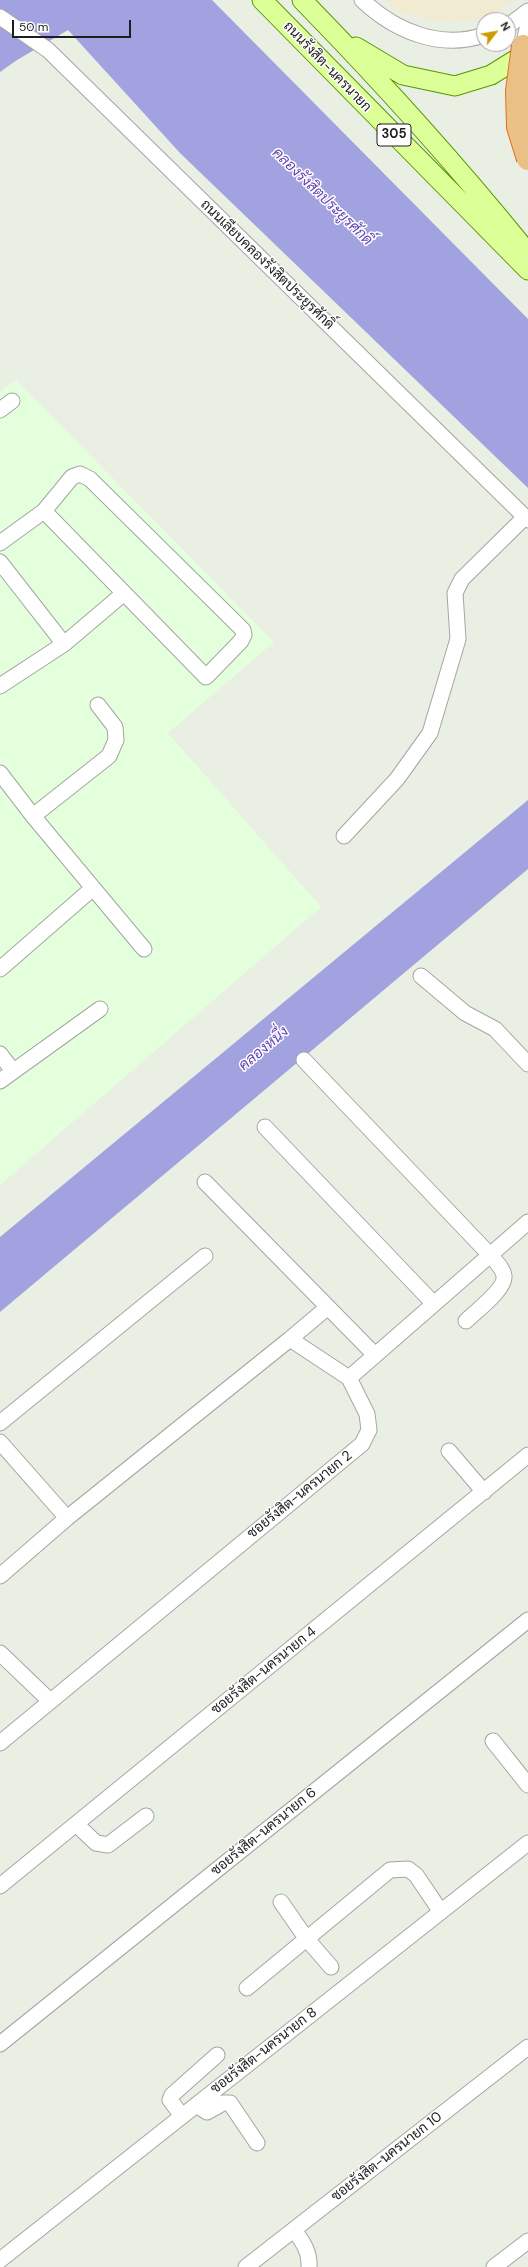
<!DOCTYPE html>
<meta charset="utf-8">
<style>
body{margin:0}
#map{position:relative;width:528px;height:2267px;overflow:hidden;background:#eaefe3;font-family:"DM Sans",sans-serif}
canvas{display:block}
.north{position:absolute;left:476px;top:12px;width:40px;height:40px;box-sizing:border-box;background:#fff;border:1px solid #a5a5a5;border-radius:50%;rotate:59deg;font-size:11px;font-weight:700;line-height:16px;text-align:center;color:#1e1e1e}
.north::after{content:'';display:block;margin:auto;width:14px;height:18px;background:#cb9c00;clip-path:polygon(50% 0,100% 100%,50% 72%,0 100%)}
.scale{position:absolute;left:12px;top:20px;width:119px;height:18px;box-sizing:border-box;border:2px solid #1e1e1e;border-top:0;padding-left:5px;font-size:12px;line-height:14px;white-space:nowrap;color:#1e1e1e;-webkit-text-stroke:3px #fff;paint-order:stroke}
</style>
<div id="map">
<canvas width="528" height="2267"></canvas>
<div class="north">N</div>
<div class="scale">50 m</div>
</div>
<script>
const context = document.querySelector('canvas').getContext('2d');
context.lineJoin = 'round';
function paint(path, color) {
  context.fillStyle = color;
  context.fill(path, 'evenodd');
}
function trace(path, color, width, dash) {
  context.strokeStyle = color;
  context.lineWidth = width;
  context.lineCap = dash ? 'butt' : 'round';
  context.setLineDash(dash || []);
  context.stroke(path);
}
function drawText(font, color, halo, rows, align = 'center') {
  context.font = font + ' "DM Sans",Sarabun,sans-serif';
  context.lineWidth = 3;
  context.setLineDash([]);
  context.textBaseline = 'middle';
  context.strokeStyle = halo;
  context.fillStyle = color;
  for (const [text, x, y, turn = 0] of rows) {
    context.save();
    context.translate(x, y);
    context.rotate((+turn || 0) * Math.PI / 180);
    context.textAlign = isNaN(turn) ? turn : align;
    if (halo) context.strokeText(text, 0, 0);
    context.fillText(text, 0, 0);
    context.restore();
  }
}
const commercial = new Path2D(`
 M387,0H512L490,17L448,23L399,12Z`);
const education = new Path2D(`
 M16,380L274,642L168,733L321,907L0,1185V392Z`);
const water = new Path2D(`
 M0,0H212L528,319V488L180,153L68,30L17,60L0,72Z
 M528,800V869L0,1312V1237Z`);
const minor = new Path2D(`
 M362,0C395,31 440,50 484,35
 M0,17L48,50L528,520
 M508,26L528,11
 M523,46L528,25
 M0,410L12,401
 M0,543L44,511L206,677L241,641L244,635L243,630L90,479L80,474L72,477L44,511
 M0,562L64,644
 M0,686L64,644L123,594
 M0,773L33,816L144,949
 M33,816L109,756L116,740L115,727L98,705
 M344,836L397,779L430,733L458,639L455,593L462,579L525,517
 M0,969L93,888
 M421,976L465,1013L495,1029L528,1064
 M0,1054L13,1071
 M304,1060L490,1255C495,1261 503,1268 504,1276C506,1289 475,1312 466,1321
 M0,1081L100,1009
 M265,1127L434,1304
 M205,1182L375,1355
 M290,1339L328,1307
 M0,1423L205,1256
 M0,1442L67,1518
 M449,1451L484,1492
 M0,1576L67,1518L290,1339L349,1378
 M0,1653L50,1701
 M493,1741L528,1785
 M0,1743L362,1444L369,1430L367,1414L349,1378L528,1222
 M76,1824L96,1843L108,1845L146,1816
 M0,1886L528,1455
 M281,1902L306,1938L331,1967
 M247,1988L390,1870L408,1869L416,1875L441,1912
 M0,2044L528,1620
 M196,2105L207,2112L223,2103H230L257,2143
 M182,2116L170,2100L172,2095L217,2055
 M294,2230C303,2242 310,2252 309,2267
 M0,2260L528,1843
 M246,2267L528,2047
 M494,2267L528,2241`);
const major = new Path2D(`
 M262,0L528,270
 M302,0C381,81 457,165 528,253
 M356,47L403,75L455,86L491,75L528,52`);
const highwayBridge = new Path2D(`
 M523,46L517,91L518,127L528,159`);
const shields = [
 [394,135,34]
];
const shieldNames = [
 ["305",394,135]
];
const streetNames = [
 ["ถนนรังสิต-นครนายก",327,67,46],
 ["ถนนเลียบคลองรังสิตประยูรศักดิ์",267,265,44],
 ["ซอยรังสิต-นครนายก 2",300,1495,-39],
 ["ซอยรังสิต-นครนายก 4",264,1671,-39],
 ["ซอยรังสิต-นครนายก 6",264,1832,-39],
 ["ซอยรังสิต-นครนายก 8",264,2051,-38],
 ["ซอยรังสิต-นครนายก 10",387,2157,-38]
];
const waterNames = [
 ["คลองรังสิตประยูรศักดิ์",322,197,44],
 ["คลองหนึ่ง",264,1049,-40]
];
paint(commercial, '#f1ebd1');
paint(education, '#e4ffdc');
paint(water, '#a1a2df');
trace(minor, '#a5a5a5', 17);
trace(major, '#559700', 21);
trace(minor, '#fff', 15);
trace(major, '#ddff98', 19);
trace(highwayBridge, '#e0701d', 24, []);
trace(highwayBridge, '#eac087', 22);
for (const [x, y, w] of shields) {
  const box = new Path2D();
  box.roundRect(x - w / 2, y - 11, w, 22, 3);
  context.fillStyle = '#fff';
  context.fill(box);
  trace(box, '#1e1e1e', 1);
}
drawText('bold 13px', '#1e1e1e', null, shieldNames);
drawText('14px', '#1e1e1e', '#fff', streetNames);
drawText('italic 15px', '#6346b1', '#fff', waterNames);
</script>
